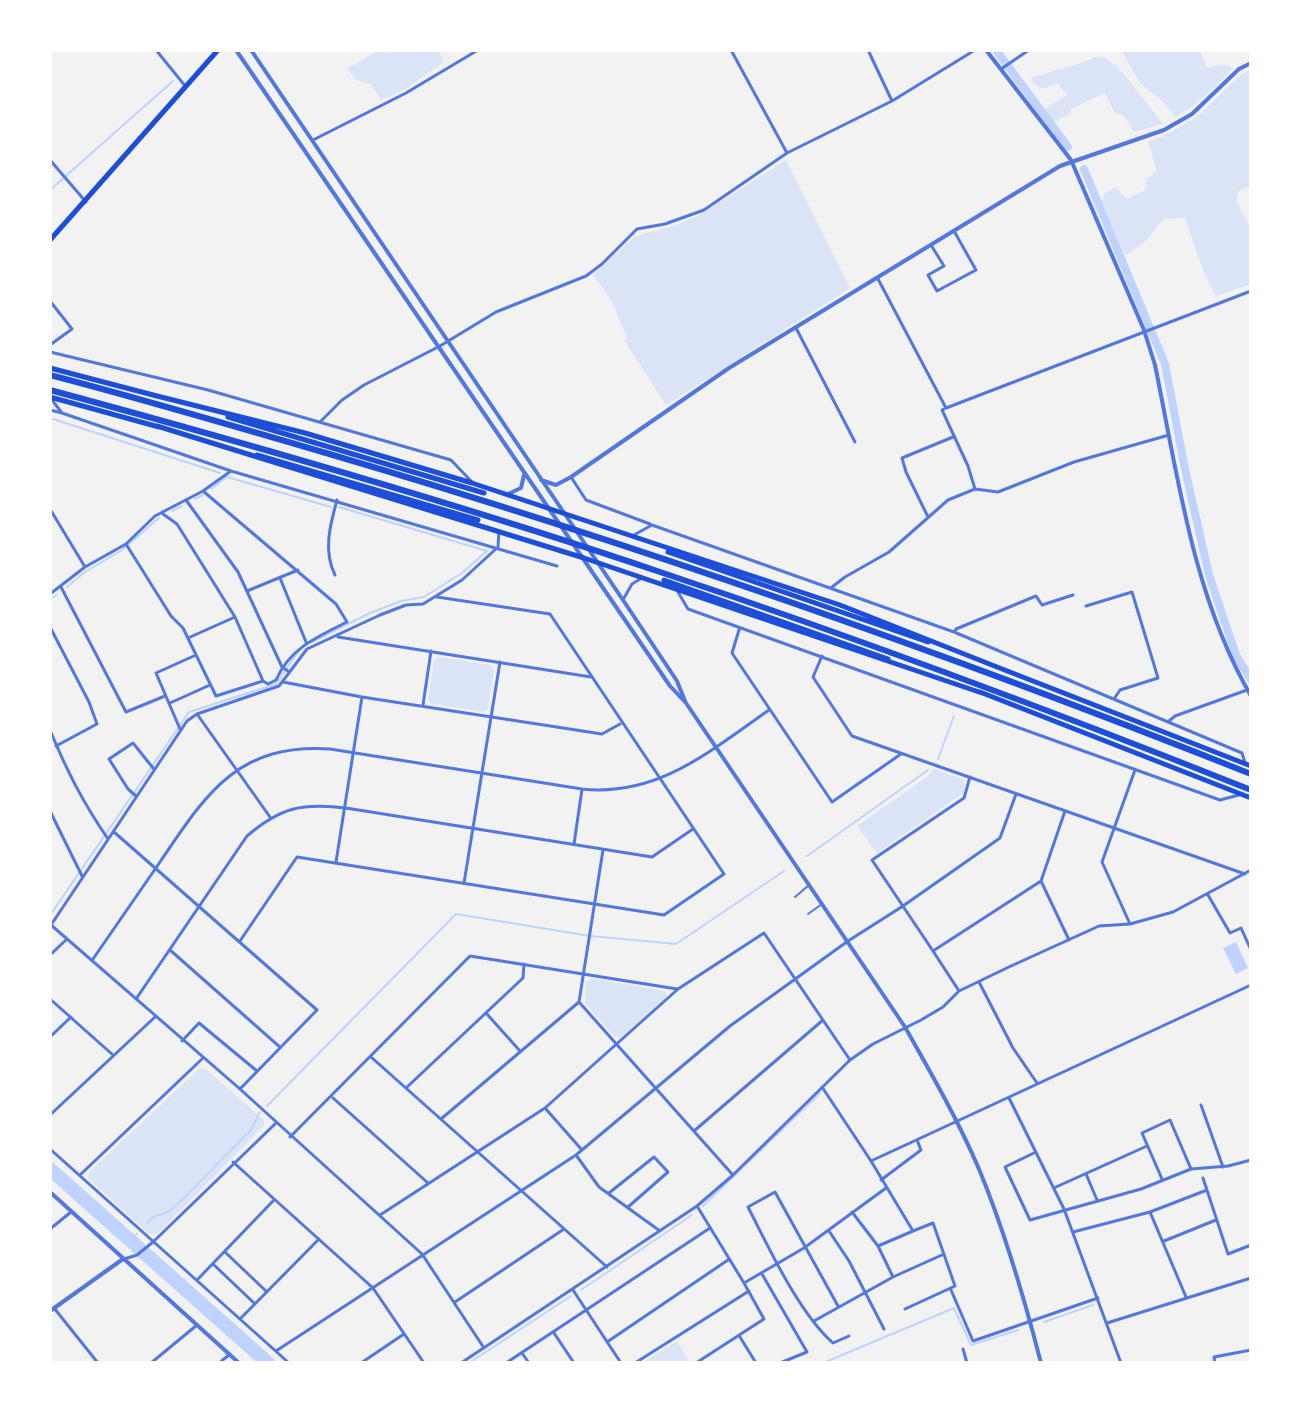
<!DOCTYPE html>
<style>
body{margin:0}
#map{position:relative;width:1301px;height:1413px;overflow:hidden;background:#f2f2f2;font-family:"Nunito Sans",sans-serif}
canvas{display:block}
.frame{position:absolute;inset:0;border:52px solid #fff;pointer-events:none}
</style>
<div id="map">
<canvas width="1301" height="1413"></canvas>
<div class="frame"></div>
</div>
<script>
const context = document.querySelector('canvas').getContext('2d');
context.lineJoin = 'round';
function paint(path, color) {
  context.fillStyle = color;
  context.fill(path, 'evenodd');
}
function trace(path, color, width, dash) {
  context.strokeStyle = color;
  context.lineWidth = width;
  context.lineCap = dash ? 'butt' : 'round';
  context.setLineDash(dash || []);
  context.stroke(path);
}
const green = new Path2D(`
 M380,50L388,53L398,50H438L444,62L404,90L381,100L371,84L356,80L347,68Z
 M1121,50H1200L1207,68L1223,65L1233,67C1223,82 1192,108 1176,117L1162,101L1140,83Z
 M1094,57L1106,58L1119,68L1163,124L1134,132L1124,116L1115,113L1105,93L1071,109L1070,114L1053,122L1044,109L1067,95L1057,83L1043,89L1032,83L1031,78C1046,72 1085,64 1094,57Z
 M1251,69V185L1238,192L1236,201L1251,229V284L1216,296L1204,273L1185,218L1164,219L1144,243L1125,256L1102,202L1104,194L1116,187L1126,199L1144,191L1147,179L1157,171L1148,142C1164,136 1179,128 1193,119C1215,104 1228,81 1251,69Z
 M786,160L850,288L666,405L624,340L627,338L612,301L593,275L635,236L674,226L700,215Z
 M439,657L491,665L494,670L488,708L484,712L431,704L428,700L434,660Z
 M934,769L963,779L965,784L963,793L877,853L857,826L927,777Z
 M591,978L665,991L667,996L621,1037H615L585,1004L586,982Z
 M199,1069H206L264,1120V1126L157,1234H149L88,1178L89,1172Z
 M677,1341L689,1361L686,1363H642Z`);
const water = new Path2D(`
 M1236,942L1248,968L1236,974L1223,948Z`);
const stream = new Path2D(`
 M50,190L173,81
 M50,418L220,473
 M211,489L227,477L331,507
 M195,499L203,495
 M172,511L182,506
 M67,587L85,572L122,550L159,518
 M50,599L57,595
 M312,642L370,613L401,601L424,597L462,573L487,551L339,507
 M938,759L954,716
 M807,856L928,770
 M51,914L189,712L276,684L298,652
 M267,1106L456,914L590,936L676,944L784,871
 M703,1206L820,1093
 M147,1223L153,1217L170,1211L186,1196L251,1130L260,1112
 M130,1240L137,1234
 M581,1290L692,1215
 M1044,1322L1093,1305
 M469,1363L571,1296
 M823,1363L954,1308L971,1345L1018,1330`);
const canal = new Path2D(`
 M996,50L1068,147
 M1084,169L1165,364L1185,469L1209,575L1236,655L1251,680`);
const river = new Path2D(`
 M50,1169L268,1363`);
const service = new Path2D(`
 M795,897L809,885
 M808,914L822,904`);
const minor = new Path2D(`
 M156,50L186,87
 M731,50L787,153
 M868,50L892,101
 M1001,69L1029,50
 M313,140L406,93L478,50
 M50,160L86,202
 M931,245L944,266L928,275L937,291L976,270L954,231
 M878,279L946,408L942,410L968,466L975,489
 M50,301L72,329L50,345
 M796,328L855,442
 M50,352L208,390L451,460L471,481
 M52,400L62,413L231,471L557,566
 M946,408L1251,291
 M50,410L62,413
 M321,421L342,400L364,385L440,346L496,312L586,276L602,264L637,229L665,224L704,210L787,153L892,101L975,50
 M571,477L586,500L650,524
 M186,500L238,572L282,667L288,671
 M50,509L85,567
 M163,514L177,524L235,617L263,681
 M928,517L906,472L902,458L953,437
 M632,536L652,525L954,632L1242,753L1245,763
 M126,544L171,616L183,628L216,696L263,681L268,684L276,680C290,648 317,637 347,622L336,604L203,491
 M335,575C323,551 330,525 337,500
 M280,578L306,642
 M61,587L126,712L165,696
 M832,587L845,577L889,552L948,500L975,489L998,492L1074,462L1169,435
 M247,591L298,570
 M678,592L688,609L1220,800L1239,795
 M50,594L85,567L126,544L155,516L203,491L231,471
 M624,598L632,584L642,578
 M1086,606L1132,592L1158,678L1120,690L1114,699
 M50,627L89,702L97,724L56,746
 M739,630L732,653L832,802L901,754
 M954,632L956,629L1036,596L1042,605L1073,595
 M338,637L591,677
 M188,638L235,617
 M822,656L813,677L852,736L1245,874
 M283,682L362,697L602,734L620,724
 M170,703L210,685
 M423,705L431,651
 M197,714L270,817
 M1169,721L1175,716L1247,690
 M180,729L156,673L196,655
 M50,730C67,771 82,801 108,839
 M970,777L964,798L872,860L933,951L1041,881
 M136,796L128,789L109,759L133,743L153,768
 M50,811L82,876
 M1065,811L1041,881L1069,940
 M114,832L317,1010L240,1089
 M574,844L582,789
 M603,850L579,1002L732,1174
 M336,862L362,697
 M464,883L500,662
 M1208,895L1230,933L1241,928L1251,950
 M1130,924L1173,912L1251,870
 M240,941L297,857L664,915L724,874L550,614L437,597
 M170,950L280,1047
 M933,951L959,991
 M50,955L67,939
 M93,959C115,927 138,894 160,862C206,794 237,743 330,749L582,789C658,797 710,751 769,710
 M979,982L1013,1048L1037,1083
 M50,999L113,1055
 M136,999L247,836C281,807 302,803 346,808L652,857L693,829
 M486,1013L520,1051
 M50,1037L71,1017
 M182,1041L199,1023L257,1071
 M371,1057L607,1267
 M822,1087L871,1161L913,1231L933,1223L955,1286L905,1309
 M406,1088L523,978L524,964
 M333,1098L428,1183
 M1009,1098L1064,1209L1121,1363
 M1201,1105L1223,1167
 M545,1108L582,1150
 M50,1115L155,1017
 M441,1119L579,1002
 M694,1131L823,1020
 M290,1137L470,956L677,989
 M50,1149L289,1363
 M1036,1152L1005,1167L1030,1220L1141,1189L1191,1169L1228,1166L1251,1160
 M576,1155L599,1187L660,1231
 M871,1161L1251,985
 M233,1162L373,1288L424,1363
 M1086,1174L1097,1200
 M80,1175L202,1059
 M1203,1178L1228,1254L1251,1245
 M1162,1179L1142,1133L1170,1120L1191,1169
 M881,1180L921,1150L917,1140
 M1056,1187L1147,1146
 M609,1193L654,1157L668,1172L628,1207
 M697,1206L744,1283
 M852,1212L878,1246L913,1231
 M1150,1212L1186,1297
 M380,1215L545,1108L678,989L764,933L850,1060
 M50,1229L71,1212
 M829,1231L849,1261L884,1329
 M1073,1232L1150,1212L1207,1190
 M1164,1241L1216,1220
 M878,1246L893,1277
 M225,1252L267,1292
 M124,1259L137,1255L153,1242L275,1124
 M213,1264L254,1303
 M762,1274L807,1352L780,1363
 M198,1279L273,1201
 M573,1290L621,1363
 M951,1290L973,1341L1098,1298
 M455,1302L564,1229
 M838,1306L775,1192L748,1207C769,1248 799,1313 833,1343L849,1336
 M54,1308L98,1363
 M240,1319L319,1239
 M814,1321L893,1277L944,1254
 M1107,1323L1251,1278
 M554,1333L574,1363
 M740,1337L756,1363
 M607,1342L728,1260
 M484,1348L422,1254L240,1089L51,925L187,721L197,714L279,686L307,649L380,615L406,605L423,604L462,580L498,547L499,531
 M963,1349L967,1363
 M276,1351L576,1155L730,1026L848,941L903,906L1000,838L1016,794
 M522,1353L529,1363
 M151,1363L197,1325
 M219,1363L229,1355
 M361,1363L404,1334
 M461,1363L697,1206L733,1175L850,1060L873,1044L921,1020L943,1007L959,991L1011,966L1099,926L1130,924L1102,862L1135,770
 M506,1363L710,1228
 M635,1363L749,1291
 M696,1363L764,1319L744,1283L804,1248L886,1188
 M1215,1363L1214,1357L1251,1350`);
const tertiary = new Path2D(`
 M236,50L670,686L686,703L905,1027C931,1073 958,1120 979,1169C1005,1232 1024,1297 1041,1363
 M251,50L623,600L677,681L685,701
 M986,50L1071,160L1144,330L1155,365C1178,477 1193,596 1251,696
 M541,480L556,485L571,477L729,368L1060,166L1164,130L1192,114L1239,69L1251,63
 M508,494L521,488L524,475
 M50,924L51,925
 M50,1192L239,1363
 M50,1311L123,1259`);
const secondary = new Path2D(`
 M50,240L218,50`);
const trunk = new Path2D(`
 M50,368L157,396
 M157,396L305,433L472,483L840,605L997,667
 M50,397L159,427
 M228,417L484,493
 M157,426L584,558L982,693
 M257,455L478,520
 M668,552L928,642
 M664,580L888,659
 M997,667L1251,766
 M980,692L1251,798`);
const motorway = new Path2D(`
 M50,375C142,399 234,426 326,453C639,545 947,653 1251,774
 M50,390C257,446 463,505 666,574C863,640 1058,713 1251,790`);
paint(green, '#dbe4f7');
paint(water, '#bfd3fe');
trace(stream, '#bfd3fe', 2);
trace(canal, '#bfd3fe', 8);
trace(river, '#bfd3fe', 14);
trace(service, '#5277de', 2);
trace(minor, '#5277de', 3);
trace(tertiary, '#5277de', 4);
trace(secondary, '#1d4ed8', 5);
trace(trunk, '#1d4ed8', 5);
trace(motorway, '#1d4ed8', 6);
</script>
